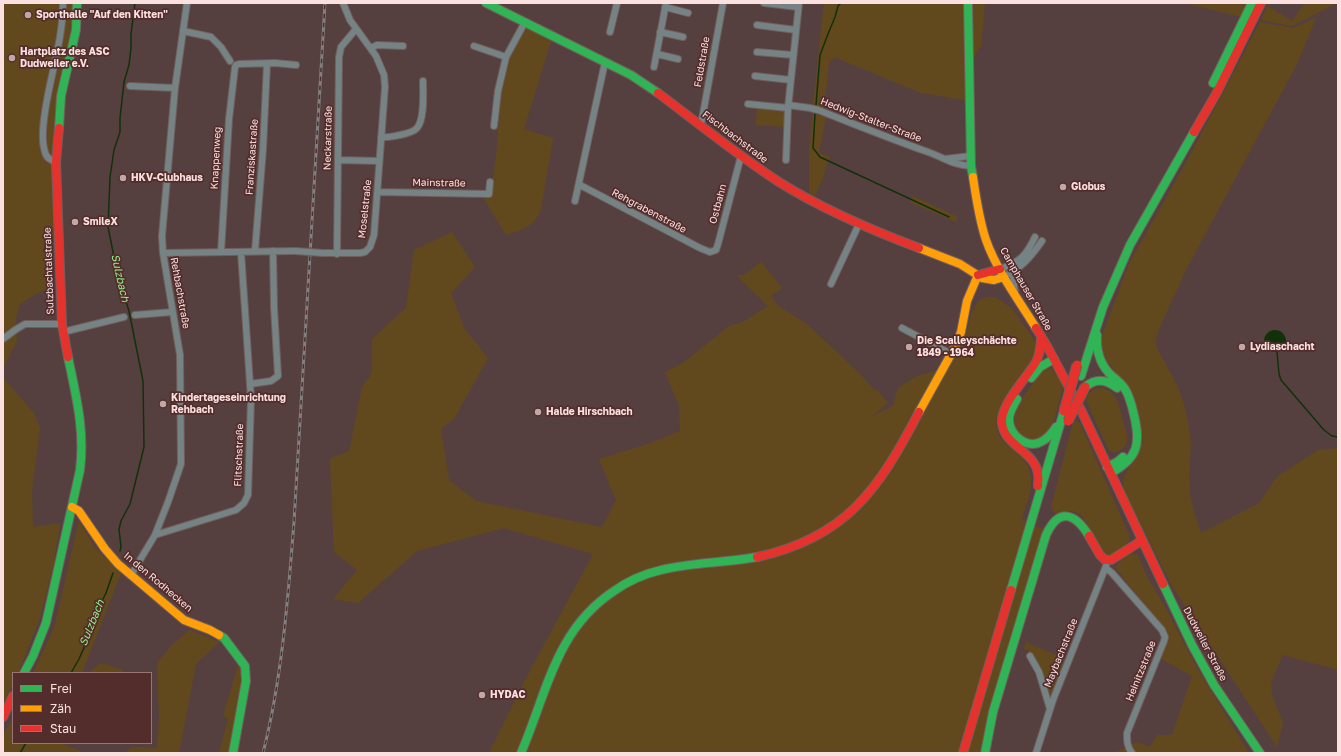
<!DOCTYPE html>
<meta charset="utf-8">
<style>
body{margin:0}
#map{position:relative;width:1341px;height:756px;overflow:hidden;background:#56403f;font-family:"Golos Text",sans-serif}
canvas{display:block}
.frame{position:absolute;inset:0;border:4px solid #fae0df;pointer-events:none}
.legend{position:absolute;left:12px;top:672px;width:140px;height:72px;box-sizing:border-box;background:#532d2c;border:1px solid #967574;margin:0;padding:5px 7px;list-style:none;font-size:12px;color:#fae0df}
.legend li{display:flex;align-items:center;gap:8px;height:20px}
.legend b{width:20px;border:1px solid #967574}
</style>
<div id="map">
<canvas width="1341" height="756"></canvas>
<div class="frame"></div>
<ul class="legend">
<li><b style="height:5px;background:#30b455"></b>Frei</li>
<li><b style="height:5px;background:#ff9f0a"></b>Zäh</li>
<li><b style="height:5px;background:#e5322d"></b>Stau</li>
</ul>
</div>
<script>
const context = document.querySelector('canvas').getContext('2d');
context.lineJoin = 'round';
function paint(path, color) {
  context.fillStyle = color;
  context.fill(path, 'evenodd');
}
function trace(path, color, width, dash) {
  context.strokeStyle = color;
  context.lineWidth = width;
  context.lineCap = dash ? 'butt' : 'round';
  context.setLineDash(dash || []);
  context.stroke(path);
}
function drawText(font, color, halo, rows, align = 'center') {
  context.font = font + ' "Golos Text",sans-serif';
  context.lineWidth = 3.5;
  context.setLineDash([]);
  context.textBaseline = 'middle';
  context.strokeStyle = halo;
  context.fillStyle = color;
  for (const [text, x, y, turn = 0] of rows) {
    context.save();
    context.translate(x, y);
    context.rotate((+turn || 0) * Math.PI / 180);
    context.textAlign = isNaN(turn) ? turn : align;
    if (halo) context.strokeText(text, 0, 0);
    context.fillText(text, 0, 0);
    context.restore();
  }
}
const green = new Path2D(`
 M3,3H73L69,42L57,90L55,187V242L53,286L34,295L20,304L16,318L17,341L3,368Z
 M824,3H985L981,46L967,68L965,100L921,93L834,57L829,63L824,109L813,106Z
 M1185,3H1247L1241,17Z
 M1269,3H1270L1269,7L1292,21L1303,5L1309,3H1337L1292,26L1261,20Z
 M1315,18H1316L1297,64L1187,268L1159,329L1156,339V346L1179,389L1186,411L1191,441L1189,477L1190,493L1193,509L1201,533L1258,504L1277,477L1318,450L1338,448V670L1283,655L1271,682L1272,695L1283,723L1277,747L1172,586L1124,492C1122,477 1124,477 1131,465C1136,458 1139,449 1143,442L1115,372L1102,354L1100,341L1129,264L1189,157L1260,22L1293,28Z
 M527,28L551,41L524,129L553,138L541,209C534,227 524,229 506,235L484,199L490,197L496,157L502,83L509,59Z
 M757,109L786,111L784,127L756,125Z
 M813,113L826,117L819,153L830,157L826,166L824,176L815,196L809,193V148Z
 M913,196L958,217L956,222L910,202Z
 M452,232L475,267L451,293L464,328L488,358L454,419L441,429L449,480L476,501L602,527L616,500L599,459L648,444L680,431L679,406L665,372L683,363L729,326L741,323L768,306L736,275H744L761,262L782,288L771,296L778,306L807,324L860,374L875,391L877,390L888,403L872,416L893,406L898,388L917,376L950,367L958,352L967,331L972,312L978,301L987,297H996L1012,309L1035,341L1037,351L1000,407C984,450 1027,443 1031,477C1033,488 1025,508 1022,519L1044,530L990,713L980,753H489L524,682L593,554L504,528L417,551L358,603L333,599L357,570L334,552L330,459L349,451L362,387L372,373V339L406,308L414,250Z
 M1047,368L1052,369L1064,385L1051,430L1039,440L1024,438L1013,427L1016,408L1043,369Z
 M3,378L34,413L40,428L32,490L33,527L60,523L53,567L39,621L18,673H13V684L3,704Z
 M1098,388C1117,387 1120,408 1123,422C1125,427 1127,432 1127,437C1128,447 1118,455 1109,451L1086,400C1087,392 1092,391 1098,388Z
 M1077,421L1080,423L1129,535C1132,546 1117,551 1109,556H1107L1082,516C1073,509 1066,510 1056,514L1051,507L1073,422Z
 M79,521L95,548L121,573L82,673H33L54,628Z
 M1131,553L1138,555L1147,577L1164,605L1197,668L1249,753H1113L1137,742L1150,747L1157,735H1172L1192,676L1160,658L1168,639L1167,633L1115,567L1121,560Z
 M190,630L219,642L196,664L179,753H124L133,747L157,748L159,718L157,663L172,645Z
 M1026,642L1065,659L1052,695L1049,693C1045,679 1040,655 1024,649Z
 M239,662L243,667V682L230,753H219L228,719L223,716Z
 M101,663L123,670V673H88Z
 M13,717V743H61L85,753H3V736Z`);
const water = new Path2D(`
 M1264 341a11 11 0 1 1 22 0a11 11 0 1 1-22 0Z`);
const stream = new Path2D(`
 M816,105L820,55L828,34L835,17L838,6L841,3
 M815,114L813,148L820,157L949,217
 M1277,352L1279,374L1281,380L1324,430L1332,436L1338,437
 M120,551L121,547L119,529L121,521L130,504L144,447L143,381L129,311L118,277L108,227L110,177L114,150L120,132V118L124,82L129,65L131,48V34L135,3
 M71,673L79,659L91,632L96,613L106,593L113,573
 M20,753L26,743`);
const street = new Path2D(`
 M764,3L798,7
 M665,7L688,13
 M757,25L796,30
 M183,31L211,37L221,47L230,61
 M610,32L617,3
 M660,32L683,37
 M474,46L506,57
 M371,48L377,45L403,46
 M757,52L793,55
 M657,54L678,59
 M654,67L666,3
 M755,76L791,80
 M130,86L175,88
 M748,104L788,108
 M788,105L810,108L818,110C854,124 891,139 928,152C945,158 952,165 971,166
 M701,125L723,3
 M494,126L498,91L506,57L525,22
 M381,137C388,138 394,136 400,135C405,134 414,132 417,128C425,119 423,92 423,81
 M945,159L970,156
 M338,160L379,161
 M786,160L788,108L799,3
 M56,162C51,160 46,158 45,152C41,140 43,125 45,112C50,76 63,40 63,3
 M580,185L700,248L710,252L716,250L718,244L741,156
 M378,192L489,194L490,182
 M575,201L605,62
 M255,251L263,149L267,64
 M221,252L229,119L235,67L236,65L239,64L275,63L296,65
 M163,253L295,251
 M323,253H360L365,252L370,247L374,235L385,87L384,75L376,56L350,20L343,3
 M337,254L339,57L341,47L356,29
 M1000,269C1020,262 1026,256 1035,237
 M1004,277C1022,267 1030,258 1042,241
 M831,284L859,224
 M1015,294L1013,276L1018,270
 M135,315L172,312
 M902,328L951,354
 M63,332L124,317
 M3,339L15,330L25,324H62
 M250,384L271,381L278,376L274,307L273,251
 M155,535L236,510L244,503L248,495L251,399L241,252
 M1106,568L1112,573L1162,630L1165,637L1164,641L1127,733C1127,741 1127,747 1132,753
 M131,575L155,535L168,502L181,464L180,355L163,253L162,236L175,88L187,3
 M1030,656L1039,672L1050,709
 M1036,753L1053,700L1106,566`);
const fast = new Path2D(`
 M486,3L631,75L658,93
 M968,3L971,166L973,177
 M1213,83L1252,3
 M59,128L61,96L76,30L77,3
 M1097,335C1096,351 1100,365 1112,376C1117,380 1122,384 1125,389C1130,397 1132,406 1134,415C1141,444 1138,458 1111,473
 M1081,376L1103,307L1130,245L1194,132
 M1031,378L1040,367L1054,359
 M1085,387C1096,378 1106,379 1117,388
 M1017,399C1014,405 1009,412 1009,419C1009,425 1012,432 1016,436C1031,451 1046,443 1056,427
 M1107,467L1117,462L1123,457
 M1163,584L1192,645L1214,685L1260,753
 M1011,590L1064,411
 M219,635L224,638L245,666L246,681L233,753
 M24,673L33,656L46,623L80,470C85,430 76,396 68,357
 M521,753C547,693 555,630 614,591C628,581 644,574 661,570C692,562 725,563 757,557
 M985,753L993,712L1046,535C1059,507 1075,513 1089,536`);
const slow = new Path2D(`
 M973,177C976,198 979,219 986,240C997,271 1018,299 1036,328
 M919,248L960,264L982,278L994,280L1004,277
 M919,412L955,347L961,332L967,301L978,275
 M72,507L79,511L105,549L118,564L184,620L210,630L219,635`);
const jam = new Path2D(`
 M658,93C698,123 737,155 779,182C822,209 871,230 919,248
 M59,128L56,162L62,324L68,357
 M1194,132L1216,94L1261,3
 M978,275L1000,269
 M1036,328L1047,346L1081,410L1163,584
 M1038,486C1038,482 1039,478 1038,474C1035,451 1004,446 1002,423C1000,404 1028,377 1037,360C1040,352 1041,344 1041,336
 M1089,536L1100,555L1105,560H1111L1141,541
 M757,557C846,538 879,489 919,412
 M3,717L13,696
 M963,753L1011,590`);
const rail = new Path2D(`
 M263,753C282,679 288,598 294,522L325,3`);
const streetBridge = new Path2D(`
 M295,251L323,253`);
const jamBridge = new Path2D(`
 M1064,411L1077,365
 M1068,421L1085,387`);
const markers = [
 [28,15,4,"#c1a8a7"],
 [12,58,4,"#c1a8a7"],
 [123,178,4,"#c1a8a7"],
 [1063,187,4,"#c1a8a7"],
 [75,222,4,"#c1a8a7"],
 [909,347,4,"#c1a8a7"],
 [1242,347,4,"#c1a8a7"],
 [163,404,4,"#c1a8a7"],
 [538,412,4,"#c1a8a7"],
 [482,695,4,"#c1a8a7"]
];
const poiNames = [
 ["Sporthalle \"Auf den Kitten\"",36,15],
 ["Hartplatz des ASC",20,52],
 ["Dudweiler e.V.",20,64],
 ["HKV-Clubhaus",131,178],
 ["Globus",1071,187],
 ["SmileX",83,222],
 ["Die Scalleyschächte",917,341],
 ["1849 - 1964",917,353],
 ["Lydiaschacht",1250,347],
 ["Kindertageseinrichtung",171,398],
 ["Rehbach",171,410],
 ["Halde Hirschbach",546,412],
 ["HYDAC",490,695]
];
const streetNames = [
 ["Feldstraße",702,62,-80],
 ["Hedwig-Stalter-Straße",871,120,21],
 ["Fischbachstraße",735,137,37],
 ["Neckarstraße",328,138,-89],
 ["Franziskastraße",252,157,-86],
 ["Knappenweg",216,158,-87],
 ["Mainstraße",439,183,1],
 ["Ostbahn",718,204,-75],
 ["Moselstraße",365,209,-84],
 ["Rehgrabenstraße",649,211,28],
 ["Sulzbachtalstraße",49,271,-92],
 ["Camphauser Straße",1026,289,60],
 ["Rehbachstraße",180,293,80],
 ["Flitschstraße",239,455,-88],
 ["In den Rodhecken",158,582,40],
 ["Dudweiler Straße",1205,644,62],
 ["Maybachstraße",1061,653,-68],
 ["Heinitzstraße",1141,671,-68]
];
const waterNames = [
 ["Sulzbach",120,278,77],
 ["Sulzbach",92,623,-68]
];
paint(green, '#61491d');
paint(water, '#11310b');
trace(stream, '#11310b', 1.5);
trace(street, '#725e5d', 8);
trace(fast, '#725e5d', 10);
trace(slow, '#725e5d', 10);
trace(jam, '#725e5d', 10);
trace(street, '#758385', 6);
trace(fast, '#30b455', 8);
trace(slow, '#ff9f0a', 8);
trace(jam, '#e5322d', 8);
trace(rail, '#808080', 3);
trace(rail, '#532d2c', 1.5, [4.5]);
trace(streetBridge, '#725e5d', 8, []);
trace(jamBridge, '#725e5d', 11, []);
trace(streetBridge, '#758385', 6);
trace(jamBridge, '#e5322d', 9);
for (const [x, y, r, color] of markers) {
  const dot = new Path2D();
  dot.arc(x, y, r, 0, 2 * Math.PI);
  context.fillStyle = color;
  context.fill(dot);
  trace(dot, '#532d2c', 1.5);
}
drawText('bold 10px', '#fae0df', '#532d2c', poiNames, 'left');
drawText('10px', '#fae0df', '#532d2c', streetNames);
drawText('italic 11px', '#92ef88', '#532d2c', waterNames);
</script>
